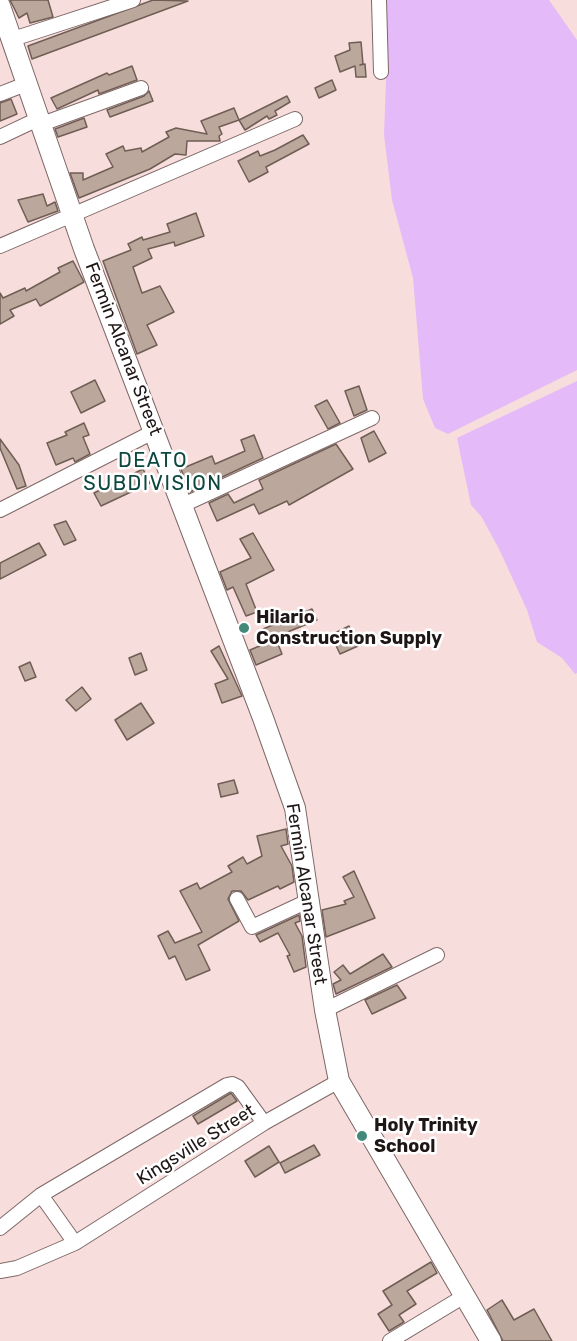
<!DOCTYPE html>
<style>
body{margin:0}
canvas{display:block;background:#f7dedd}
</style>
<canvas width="577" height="1341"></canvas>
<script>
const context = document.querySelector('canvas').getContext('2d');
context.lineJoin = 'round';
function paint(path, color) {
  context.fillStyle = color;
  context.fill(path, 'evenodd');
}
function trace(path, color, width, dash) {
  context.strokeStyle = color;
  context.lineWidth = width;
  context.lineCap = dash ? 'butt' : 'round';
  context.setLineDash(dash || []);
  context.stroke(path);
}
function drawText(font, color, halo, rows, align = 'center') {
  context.font = font + ' Rubik,sans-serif';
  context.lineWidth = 5;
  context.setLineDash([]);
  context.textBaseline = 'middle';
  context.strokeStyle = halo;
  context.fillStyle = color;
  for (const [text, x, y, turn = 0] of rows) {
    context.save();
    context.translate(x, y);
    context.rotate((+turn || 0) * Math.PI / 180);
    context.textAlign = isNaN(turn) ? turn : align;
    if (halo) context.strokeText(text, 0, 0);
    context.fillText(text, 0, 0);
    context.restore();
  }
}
const water = new Path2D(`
 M383,0H549L577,40V370L448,434L435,428L423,399L413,278L392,200L384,135L386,79Z
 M577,381V673L575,674L562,658L537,642L527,610L499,549L481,516L471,505L457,438Z`);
const building = new Path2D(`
 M10,0H48L53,17L30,23L27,13L19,18Z
 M153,0L188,1L32,59L28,46Z
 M361,42L363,64L360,65L365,64L366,77H356L355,66L340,72L335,56L350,50L349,43Z
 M132,66L137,80L99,94L98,90L57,109L51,98L107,73L109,75Z
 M332,80L336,90L319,98L315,88Z
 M149,91L153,101L110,117L107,110L144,96Z
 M287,96L290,102L275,111L277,115L269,119L267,116L245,130L239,120Z
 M11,99L17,114L0,121V103Z
 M234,108L239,120L219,127L222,134L219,136L220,141H187L186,155L175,154L150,169L79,198L70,173H83V180L113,167L106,154L123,146L125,151L141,148L142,152L169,137L166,132L176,128L207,134L201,121Z
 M84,118L87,127L58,137L55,129Z
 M303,135L309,144L266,167L268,172L249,182L238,161L258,151L260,156L275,150Z
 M43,194L47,206L55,202L58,211L28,222L18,200Z
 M196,213L204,236L175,246L174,242L148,249L152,258L133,267L142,293L160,286L174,312L147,325L157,345L137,354L103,261L131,250L128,244L142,237L143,240L170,232L167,224Z
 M73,261L84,282L40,306L36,299L10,310L14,316L0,324V293L3,298L25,288L26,291L60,272L58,268Z
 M95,380L105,401L81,413L71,392Z
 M359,386L367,410L354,416L345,391Z
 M327,400L340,423L328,429L315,406Z
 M84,423L89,435L83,437L90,454L75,462L73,458L56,465L47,443L67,435L65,432Z
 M374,431L386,453L369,462L361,438Z
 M254,435L263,458L190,492L181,469L212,456L215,464L245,451L241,440Z
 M0,439L19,465L26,486L17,489L0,448Z
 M336,444L353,469L289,505L287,501L259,514L254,504L217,521L209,503L228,494L234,503L263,489L259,480Z
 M143,469L150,483L101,506L94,493Z
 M66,521L76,540L64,545L54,525Z
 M253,533L274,570L246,584L257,612L246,616L233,587L227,590L220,572L251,558L240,539Z
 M39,543L46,555L0,579V563Z
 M312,609L317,620L268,640L263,629Z
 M349,626L358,646L340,654L331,635Z
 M276,639L282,654L256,665L250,650Z
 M219,646L242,696L222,703L215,684L228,679L211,651Z
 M141,653L147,670L135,675L129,658Z
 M30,662L36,677L25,681L19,667Z
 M82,687L91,699L76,711L66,700Z
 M141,703L154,723L127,740L115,720Z
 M234,780L238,793L221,797L218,784Z
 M286,829L288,844L281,846L292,866L294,882L280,889L278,886L248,900L241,891H232L228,899L239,921L198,945L210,970L186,980L175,956L169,959L158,936L168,931L175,943L202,932L180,891L197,883L200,889L232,872L228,866L243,857L247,864L262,856L257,836Z
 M354,871L375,918L326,937L322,910L346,904L344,901L354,897L343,877Z
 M299,915L300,921L295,923L302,936L306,967L294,972L287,956L290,955L278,933L260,942L256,935Z
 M383,954L392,967L336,994L333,984L341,980L334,972L343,965L350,974Z
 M397,985L406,998L372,1014L365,1000Z
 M231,1093L237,1101L198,1124L193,1116Z
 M314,1145L320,1155L285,1173L280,1163Z
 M269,1146L279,1162L255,1177L245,1161Z
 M431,1262L437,1273L407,1291L416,1304L399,1315L404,1322L389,1331L378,1314L392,1305L383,1291Z
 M502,1300L514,1320L534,1309L552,1341H503L487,1310Z`);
const street = new Path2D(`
 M379,0L381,72
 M13,39L133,0
 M0,94L26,84
 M39,125L141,88
 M0,137L38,119
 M0,246L295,119
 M183,505L372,418
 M0,510L155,431
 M237,899L252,927L310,900
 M325,1010L437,955
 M41,1195L75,1243L264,1123L339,1081
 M0,1228L41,1195L227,1085L232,1084L238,1087L264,1123
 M0,1271L17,1268L75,1243
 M390,1341L466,1295`);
const secondary = new Path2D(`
 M0,6L84,249L263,718L295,808L325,1010L339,1081L491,1341`);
const markers = [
 [244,628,6,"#44887b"],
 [362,1136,6,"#44887b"]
];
const streetNames = [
 ["Fermin Alcanar Street",123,349,69],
 ["Fermin Alcanar Street",306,894,81],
 ["Kingsville Street",196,1145,-32]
];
const poiNames = [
 ["Hilario",256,618],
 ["Construction Supply",256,639],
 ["Holy Trinity",374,1126],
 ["School",374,1147]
];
const neighbourhoodNames = [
 ["DEATO",153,461],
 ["SUBDIVISION",153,484]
];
paint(water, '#e5baf8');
paint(building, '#bba79c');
trace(building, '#705e54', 1.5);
trace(street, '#7e6867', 16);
trace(secondary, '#7e6867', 22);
trace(street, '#fff', 14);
trace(secondary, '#fff', 20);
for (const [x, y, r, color] of markers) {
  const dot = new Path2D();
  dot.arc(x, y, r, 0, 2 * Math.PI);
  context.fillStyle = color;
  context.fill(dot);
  trace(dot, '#fff', 2);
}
drawText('18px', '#1f1616', '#fff', streetNames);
drawText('bold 18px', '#1f1616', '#fff', poiNames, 'left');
context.letterSpacing = '1.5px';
drawText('20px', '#0d483f', '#fff', neighbourhoodNames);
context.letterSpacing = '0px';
</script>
